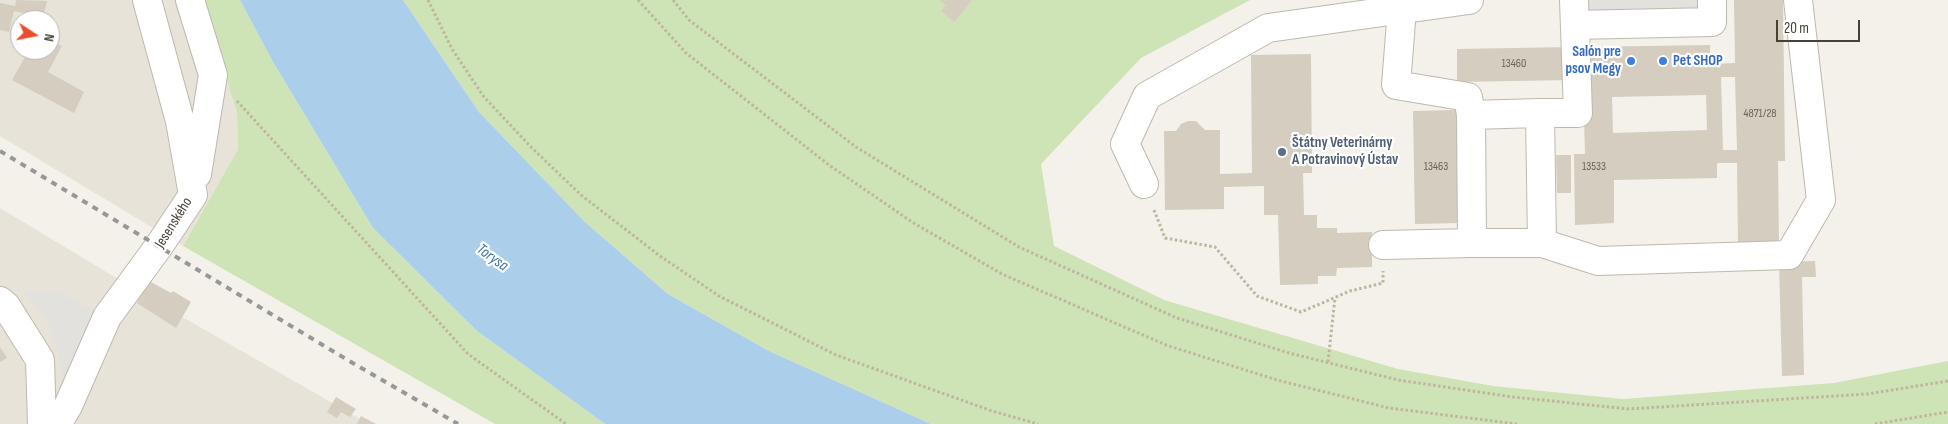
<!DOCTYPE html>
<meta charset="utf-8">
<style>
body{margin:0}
#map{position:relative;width:1948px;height:424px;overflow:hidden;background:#f3f1ea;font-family:"Sofia Sans Condensed",sans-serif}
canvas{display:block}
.north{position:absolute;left:10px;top:10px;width:50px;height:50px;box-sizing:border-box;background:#fff;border:1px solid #b5b3af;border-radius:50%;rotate:101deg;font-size:14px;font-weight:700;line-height:20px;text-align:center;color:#474138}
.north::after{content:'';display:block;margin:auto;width:18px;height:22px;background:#e94d2b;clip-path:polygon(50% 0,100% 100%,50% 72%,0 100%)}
.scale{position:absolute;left:1776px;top:20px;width:84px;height:22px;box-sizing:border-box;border:2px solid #474138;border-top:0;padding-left:6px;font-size:15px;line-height:18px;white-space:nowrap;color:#474138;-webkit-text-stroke:4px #fff;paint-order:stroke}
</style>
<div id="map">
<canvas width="1948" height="424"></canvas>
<div class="north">N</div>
<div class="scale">20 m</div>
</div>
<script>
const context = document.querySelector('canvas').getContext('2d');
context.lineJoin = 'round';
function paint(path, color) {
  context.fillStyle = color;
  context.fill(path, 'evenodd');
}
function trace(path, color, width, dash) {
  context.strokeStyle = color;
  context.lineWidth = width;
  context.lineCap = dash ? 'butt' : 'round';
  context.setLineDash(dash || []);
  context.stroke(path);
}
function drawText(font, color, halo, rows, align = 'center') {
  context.font = font + ' "Sofia Sans Condensed",sans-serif';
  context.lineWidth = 4.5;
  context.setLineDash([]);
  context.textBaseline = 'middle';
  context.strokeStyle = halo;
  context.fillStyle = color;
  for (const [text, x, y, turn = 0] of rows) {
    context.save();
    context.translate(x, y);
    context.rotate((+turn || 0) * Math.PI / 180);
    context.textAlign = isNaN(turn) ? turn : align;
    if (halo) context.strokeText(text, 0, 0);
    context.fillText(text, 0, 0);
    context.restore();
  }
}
const residential = new Path2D(`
 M0,0H202L237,113L238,149L183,246L0,136ZM20,20H50V50H20Z
 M0,208L158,303L369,424H0Z`);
const green = new Path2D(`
 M202,0H240L273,62L373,228L477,331L605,424H495L183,246L238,149L237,113Z
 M403,0H1250L1141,58L1041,164L1054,246L1164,300L1398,369L1493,386L1623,399L1834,383L1948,361V424H931L769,351L668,294L585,222L479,112Z`);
const parking = new Path2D(`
 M1586,0H1708L1709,31L1588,35Z
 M54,291L107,317L68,406L57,348L47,322L25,292Z`);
const water = new Path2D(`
 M240,0H403L479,112L585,222L668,294L769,351L931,424H605L477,331L373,228L273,62Z`);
const building = new Path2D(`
 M16,0L47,1L43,18L14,11L9,32L0,30V3L15,6Z
 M939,0H972L954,22L941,11L946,5Z
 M1734,0H1783L1785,161H1778L1779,243H1738L1737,163H1717V178L1614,180V223L1575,225L1574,154H1585L1582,47L1710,45V64L1735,63ZM1721,77H1735L1737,150H1723ZM1706,95L1707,130L1613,133L1612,97Z
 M50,40L62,46L48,72L84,92L74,113L12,80L29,50H50Z
 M1570,47L1571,80L1457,82V49Z
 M1311,54L1312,173H1303L1304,215H1317V228H1337V233L1372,232V267L1337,268L1336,276H1318V284L1280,285L1278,215H1264V186L1224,187V209L1165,210L1164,131H1176L1181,124L1188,121H1196L1205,130H1220V174L1252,173L1251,55Z
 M1457,110L1459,223L1415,224L1413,111Z
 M1556,155H1571V193H1557Z
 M1815,261L1816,277H1802L1804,375L1782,376L1779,262Z
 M149,281L171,293L173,291L191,302L176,328L137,303Z
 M0,347L7,358L0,362Z
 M336,397L356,409L350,417L341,412L337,418L327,412Z
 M361,416L376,424H357Z`);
const path = new Path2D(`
 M428,0L452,49L484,97L531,147L581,195L660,256L719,296L836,355L992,411L1038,424
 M638,0L686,53L829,165L912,222L1002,274L1166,345L1277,380L1389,408L1517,424
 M673,0L689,20L856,147L1019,247L1177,318L1289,353L1398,380L1513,397L1628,409L1867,394L1948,381
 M237,101L468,354L566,424
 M1154,210L1165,238L1215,247L1257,296L1301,312L1350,291L1383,283V271
 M1328,362L1335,298
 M1875,424L1948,412`);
const minor = new Path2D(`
 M190,0L213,75L197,174
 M1402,9L1396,85L1468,97L1471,115
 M1575,25L1712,22V0
 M1540,113H1578L1574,0
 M1144,184L1125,144L1147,96L1268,28L1469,0
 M1542,243L1598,261L1789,255L1821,200L1798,0
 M1383,245L1472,243L1471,115L1540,113L1542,243H1472
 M0,301L6,306L40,360L42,424
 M57,424L68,406L107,317L159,246L193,195L180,121L147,0`);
const rail = new Path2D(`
 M0,151L346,359L458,424`);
const markers = [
 [1631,61,5,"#3f7fe0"],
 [1663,61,5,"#3f7fe0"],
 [1282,152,5,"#5c6f8a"]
];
const numberNames = [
 ["13460",1514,64],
 ["4871/28",1760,114],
 ["13463",1436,167],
 ["13533",1594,167]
];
const shopNames = [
 ["Salón pre",1621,52],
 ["psov Megy",1621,69],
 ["Pet SHOP",1673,61,"left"]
];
const serviceNames = [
 ["Štátny Veterinárny",1292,143],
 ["A Potravinový Ústav",1292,160]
];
const streetNames = [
 ["Jesenského",174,223,-58]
];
const waterNames = [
 ["Torysa",492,258,36]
];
paint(residential, '#e7e3d8');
paint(green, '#cee4b6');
paint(parking, '#e2e1de');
paint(water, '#abcfeb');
paint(building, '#d4cdc0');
trace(minor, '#beb9ad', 30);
trace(path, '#bfb59f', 3, [2.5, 2.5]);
trace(minor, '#fff', 28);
trace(rail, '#979797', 4, [6, 6]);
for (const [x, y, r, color] of markers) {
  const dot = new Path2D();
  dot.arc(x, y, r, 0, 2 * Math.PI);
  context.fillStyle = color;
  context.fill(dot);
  trace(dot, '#fff', 2);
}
drawText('12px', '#6a645a', null, numberNames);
drawText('bold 15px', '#366cbe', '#fff', shopNames, 'right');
drawText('bold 15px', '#4e5e75', '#fff', serviceNames, 'left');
drawText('15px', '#474138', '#fff', streetNames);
drawText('italic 16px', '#3977ab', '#fff', waterNames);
</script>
